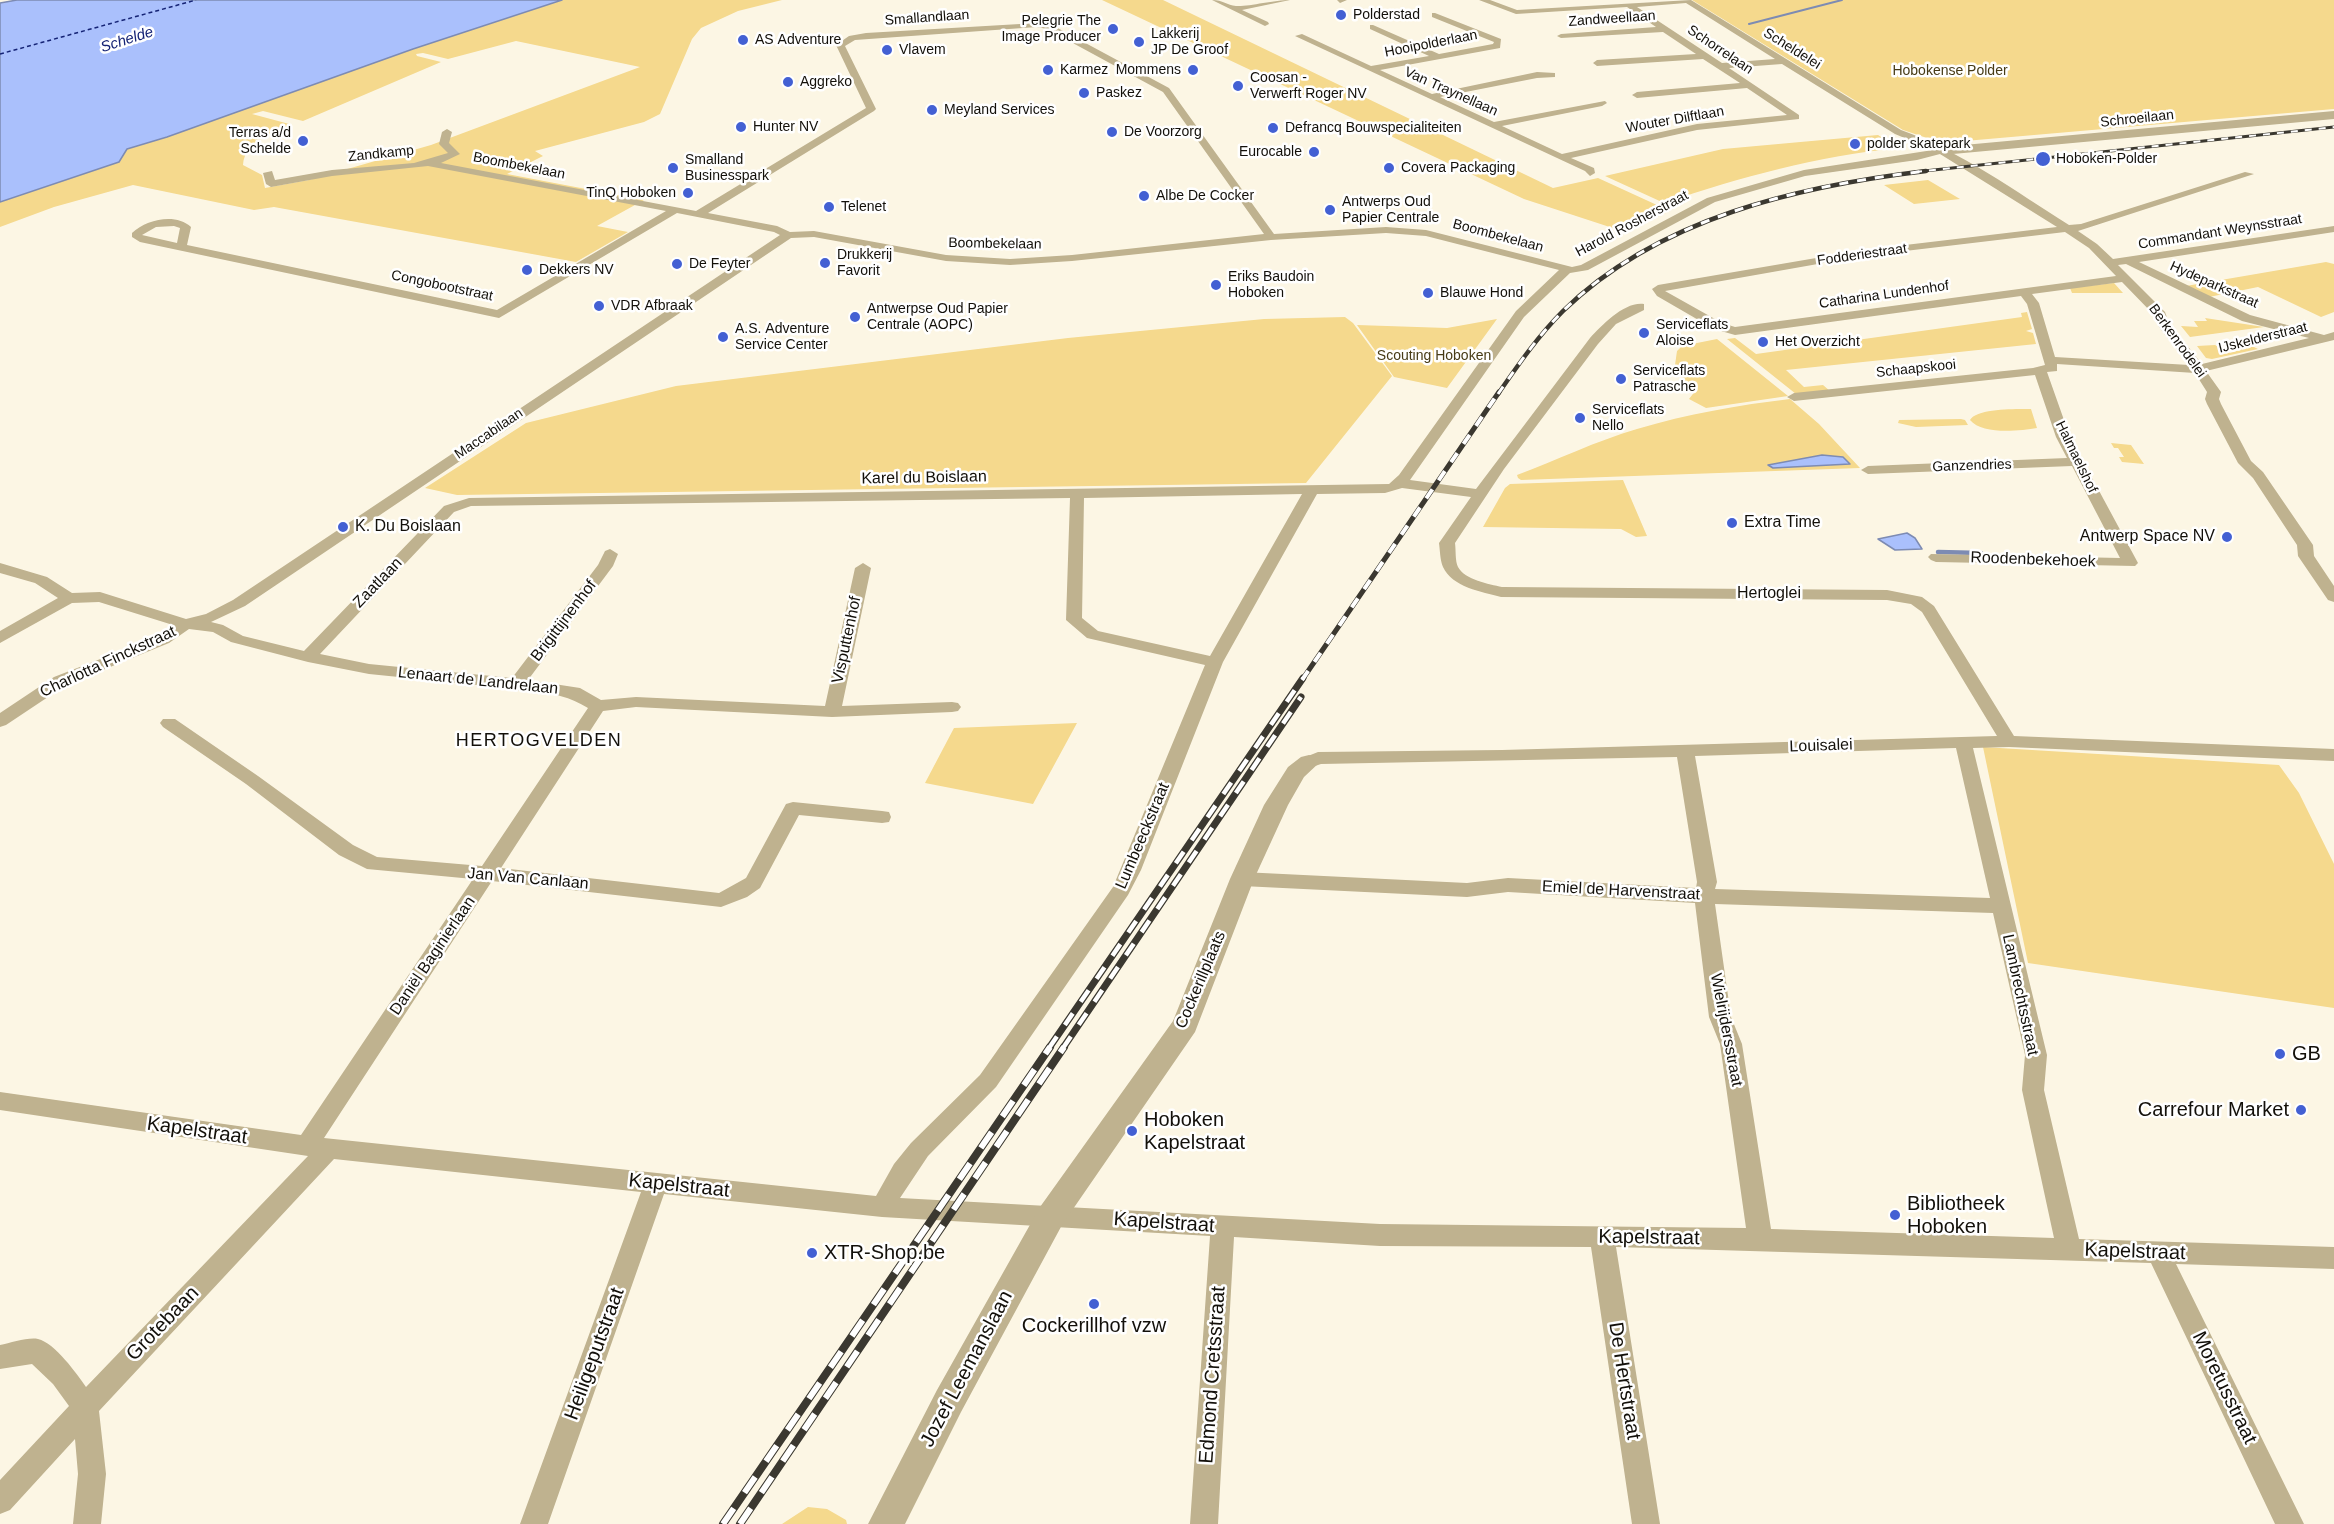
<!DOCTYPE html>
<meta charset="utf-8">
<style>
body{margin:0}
canvas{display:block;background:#fcf6e4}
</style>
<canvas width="2334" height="1524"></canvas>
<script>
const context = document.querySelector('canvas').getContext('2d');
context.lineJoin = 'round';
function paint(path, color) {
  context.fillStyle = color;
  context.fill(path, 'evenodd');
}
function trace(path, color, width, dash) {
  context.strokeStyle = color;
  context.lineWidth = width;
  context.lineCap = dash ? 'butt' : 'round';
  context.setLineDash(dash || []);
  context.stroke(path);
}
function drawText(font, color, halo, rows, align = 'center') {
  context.font = font + ' Arial,sans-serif';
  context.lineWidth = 5;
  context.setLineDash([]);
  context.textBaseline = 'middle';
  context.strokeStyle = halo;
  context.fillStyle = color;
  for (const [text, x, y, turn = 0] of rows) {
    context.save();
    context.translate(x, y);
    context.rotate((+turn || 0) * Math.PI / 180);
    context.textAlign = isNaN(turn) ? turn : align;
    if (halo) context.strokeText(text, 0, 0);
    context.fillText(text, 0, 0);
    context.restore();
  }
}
const green = new Path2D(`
 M562,0H782L738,11L701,28L692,39L660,114L644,122L535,151L543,156L507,174L644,200L597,226L628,232L576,262L274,207L254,210L133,185L54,207L0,227V202L127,149L167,137L413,49ZM516,41L640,67L431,145L309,180L265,188L262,175L243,165C245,140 272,134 293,125L252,114L263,111L303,121L441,62L417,56L416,54L423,53L448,59Z
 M1102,0H1163L1553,188L1598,178L1670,211L1625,232L1524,199Z
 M1692,0H2334V109L1942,143L1903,130Z
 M1878,135L1899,148C1818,156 1741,177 1664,203L1605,176L1723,149Z
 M1928,180L1960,199L1914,204L1884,185Z
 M2326,262L2334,264V312L2321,317L2258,287L2209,297L2186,286Z
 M2114,283L2123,293H2072L2070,288Z
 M2027,312L2032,329L2026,331L2033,333L2036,344L1786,370L1804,387L1823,385L1830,391L1796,394L1727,339L1735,338L1756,354L2022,317L2021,313Z
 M1345,317L1353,323L1392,376L1306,483L457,495L425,488L526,423L676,386L1068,338L1264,319Z
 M2205,318L2264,327L2190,337L2181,326L2198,327L2194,321H2207Z
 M1497,319L1447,388L1394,377L1357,325L1447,328Z
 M1717,339L1788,396L1706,408L1689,399L1696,390L1674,372L1677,351L1682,346Z
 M2244,342L2258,349L2212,359L2206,358L2197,346L2215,345L2230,353L2240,350L2229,345Z
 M1790,399L1819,424L1860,468L1521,480L1518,478L1517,475C1557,460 1596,441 1637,429C1687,414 1739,405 1790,399Z
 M2031,409L2037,428C2019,431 1982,435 1970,420C1977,408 2016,409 2031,409Z
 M1961,419L1965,420L1968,425L1916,427L1898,423L1899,420Z
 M2111,443L2131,445L2144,464L2122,462L2119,457H2124L2118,448H2114Z
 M1623,480L1647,536L1636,537L1621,529L1483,527L1505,488L1510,484Z
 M1077,723L1033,804L925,783L954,728Z
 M1983,747L2279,765L2299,793L2334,864V1008L2028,963Z
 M808,1507L827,1509L846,1520L847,1524H782Z`);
const water = new Path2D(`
 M17,0H562L413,49L167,137L127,149L119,162L0,202V3Z
 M1822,455L1843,457L1850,464L1773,468L1768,465Z
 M1907,533L1915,538L1922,549L1895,550L1878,539Z`);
const streamFar1 = new Path2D(`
 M1749,24L1842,0`);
const stream = new Path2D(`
 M1938,552L1981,553`);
const ferry = new Path2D(`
 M0,54L196,0`);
const minor = new Path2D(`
 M1212,0C1223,0 1227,5 1236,6C1247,7 1274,0 1290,0L1242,10L1268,22L1269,24L1265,26Z
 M1337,0H1347L1340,3Z
 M1479,0H1490L1517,10L1691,0L1901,130C1962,152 2015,191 2069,225L2081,224L2245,172L2254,174L2078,231L2097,244L2113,259L2334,226V232L2139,262L2250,315L2324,335L2334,332V340L2206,371L2221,392L2219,399L2221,404L2251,461L2263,472L2313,545L2314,556L2334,586V602L2328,600L2298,556L2297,545L2253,478L2238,463L2207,404L2205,399L2207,392L2195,373L2057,364V371L2047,372L2070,437L2138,563L2135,566L1936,562L1931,560L1928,557L1931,554L2120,558L2072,466L1868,474L1861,470L1868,466L2067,458L2056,437L2035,375L1794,401L1787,397L1794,393L2033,368L2045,365L2027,304L2021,296L1735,335L1714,329L1657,296L1652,289L1658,285L1863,250L2057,227L1940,154L1917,160L1805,176L1715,202L1588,270L1570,273L1524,317L1410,480L1476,489L1590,338C1602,325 1625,301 1644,304V310L1616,324L1598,344L1504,469L1455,543C1456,550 1455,561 1458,567C1465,580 1489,584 1502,587L1887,590L1922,597L1934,606L2014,736L2334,749V761L2009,747L1973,748L2047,1055L2044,1090L2079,1239L2334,1247V1269L2176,1264L2304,1524H2275L2151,1263L1616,1247L1660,1524H1632L1591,1247L1380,1246L1234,1237L1218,1524H1190L1210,1236L882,1217L664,1194L548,1524H520L641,1192L334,1159L99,1411L106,1474L101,1524H73L78,1474L75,1439L10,1510L0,1514V1480L69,1406L53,1384L32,1364L0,1369V1345C11,1343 28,1337 38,1339C55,1343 77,1374 86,1387L308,1156L0,1110V1092L301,1135L473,879L367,869L339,855L246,784L163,727L160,723L163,719H175L258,776L353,845L377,857L482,866L588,708C570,697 553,693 532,691C524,690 515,692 508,688L369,674L308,662L231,642L213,632L189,629L169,643L66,685L6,725L0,727V713L54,677L157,637L173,625L99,602L72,603L0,643V631L58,598L35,583L0,573V563L47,577L72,593L100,592L186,619L206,614L233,600L780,235L774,232L677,213L499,318L140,242L132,237V233C147,219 176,213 191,227L187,245L497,310L666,211L428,166L332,176L271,187L266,184L263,173L272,171L275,180L332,170L414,163L448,153L439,144L442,132L447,129L452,132L449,143L460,154L441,163L696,211L866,108L836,45L849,36L866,33L1037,23L1052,25L1169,88L1274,234L1386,227L1426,230L1572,267L1581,265L1707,198L1804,170L1933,150L1895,134L1782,64L1729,68L1799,115V119L1697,130L1571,158L1594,168L1595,173L1590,176L1585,171L1295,36L1302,34L1371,66L1429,56L1370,29V25H1373L1439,54L1493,44L1494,42L1432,17V13H1435L1501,39L1500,48L1380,70L1432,94L1537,72L1555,73V77L1537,78L1440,97L1494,122L1605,101L1607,103L1602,106L1502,126L1562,154L1697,124L1787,115L1747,88L1637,98L1632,95L1637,92L1740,83L1703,59L1597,66L1593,63L1597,60L1696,54L1663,32L1561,38L1557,36L1561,34L1656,27L1627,7L1516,14ZM1686,3L1775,59L1722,63L1637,7ZM1037,27L1047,29L1163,92L1264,234L1072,255L1010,259L946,255L814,231L790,232L777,226L708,213L874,111L876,109L845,46L855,40ZM174,226L180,228L177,243L142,235L156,227ZM2065,232L2089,248L2116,276L1735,327L1722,323L1665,291L1863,256ZM1386,233L1426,236L1559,270L1516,311L1399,475L1389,484L469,498L444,506L304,651L243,636L223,625L211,622L245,606L791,238L814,237L946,261L1010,265L1072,261L1271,240ZM2126,264L2242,321L2309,338L2202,364L2169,323L2165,312L2118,265ZM2122,282L2155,316L2159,327L2189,365L2055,357L2039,303L2032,294ZM1402,488L1471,497L1439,543C1440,550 1440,560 1443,567C1452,587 1482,592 1501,597L1887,600L1911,604L1922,612L1997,736L1502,750L1318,752L1303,758L1300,762L1303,766L1309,768L1321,764L1677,757L1697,882L1696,888L1508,878L1467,883L1242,872L1235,874L1232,879L1235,884L1242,886L1467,897L1508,892L1695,903L1709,1017L1720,1044L1746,1228L1380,1224L900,1198L928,1156L996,1087L1128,895L1141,870L1223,662L1317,494L1385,493ZM1302,494L1210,656L1098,631L1082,618L1084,498ZM1070,498L1066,620L1087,638L1205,665L1113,887L980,1075L911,1143L894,1164L876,1196L324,1138L492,881L721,907L747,897L760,888L799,815L882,823L889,822L891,817L889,812L882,811L793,802L786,804L746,878L719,893L501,868L603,711L636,707L832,717L952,712L958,711L961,707L958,703L952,702L842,706L871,568L863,563L855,568L825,706L636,697L601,700L580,688L528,680L613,566L618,554L610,549L605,551L598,565L512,678L369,664L320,654L454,512L471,506ZM1956,748L1990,898L1715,889L1717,882L1695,756ZM1715,904L1993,913L2025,1055L2022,1090L2054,1238L1771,1229L1742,1044L1731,1017Z`);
const tertiary = new Path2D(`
 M2334,111V119L1942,155L1936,151L1942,147Z
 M1309,755L1317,757L1320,762L1304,777L1288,805L1254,879L1195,1032L1062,1225L961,1412L905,1524H868L937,1390L1040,1207L1173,1021L1230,879L1264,805L1288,767L1301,757Z`);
const railFar4 = new Path2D(`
 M1915,172L2334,127`);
const railFar3 = new Path2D(`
 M1498,394C1518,365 1538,336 1563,311C1658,218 1799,186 1926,171`);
const railFar2 = new Path2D(`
 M1302,680L1499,392`);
const railFar1 = new Path2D(`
 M1049,1048L1303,678
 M1063,1048L1301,697`);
const rail = new Path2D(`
 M723,1524L1050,1047
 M740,1524L1064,1047`);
const markers = [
 [1341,15,6,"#4360d3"],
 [1113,29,6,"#4360d3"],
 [743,40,6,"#4360d3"],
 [1139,42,6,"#4360d3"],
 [887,50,6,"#4360d3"],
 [1048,70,6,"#4360d3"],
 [1193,70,6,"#4360d3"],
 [788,82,6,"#4360d3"],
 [1238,86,6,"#4360d3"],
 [1084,93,6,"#4360d3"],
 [932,110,6,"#4360d3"],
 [741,127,6,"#4360d3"],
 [1273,128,6,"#4360d3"],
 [1112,132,6,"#4360d3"],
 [303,141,6,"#4360d3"],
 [1855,144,6,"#4360d3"],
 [1314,152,6,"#4360d3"],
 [2043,159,8,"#4360d3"],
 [673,168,6,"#4360d3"],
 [1389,168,6,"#4360d3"],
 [688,193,6,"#4360d3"],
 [1144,196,6,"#4360d3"],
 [829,207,6,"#4360d3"],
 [1330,210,6,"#4360d3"],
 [825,263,6,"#4360d3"],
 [677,264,6,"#4360d3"],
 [527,270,6,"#4360d3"],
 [1216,285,6,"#4360d3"],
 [1428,293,6,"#4360d3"],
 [599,306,6,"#4360d3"],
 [855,317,6,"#4360d3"],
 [1644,333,6,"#4360d3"],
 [723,337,6,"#4360d3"],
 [1763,342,6,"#4360d3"],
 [1621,379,6,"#4360d3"],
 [1580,418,6,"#4360d3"],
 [1732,523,6,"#4360d3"],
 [343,527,6,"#4360d3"],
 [2227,537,6,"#4360d3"],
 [2280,1054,6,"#4360d3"],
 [2301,1110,6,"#4360d3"],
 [1132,1131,6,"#4360d3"],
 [1895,1215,6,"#4360d3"],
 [812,1253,6,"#4360d3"],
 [1094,1304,6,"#4360d3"]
];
const farPoinames = [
 ["Polderstad",1353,15],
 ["Pelegrie The",1101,21,"right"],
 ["Image Producer",1101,37,"right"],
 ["Lakkerij",1151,34],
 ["JP De Groof",1151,50],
 ["AS Adventure",755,40],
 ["Vlavem",899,50],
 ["Karmez",1060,70],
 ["Mommens",1181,70,"right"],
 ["Coosan -",1250,78],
 ["Verwerft Roger NV",1250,94],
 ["Aggreko",800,82],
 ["Paskez",1096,93],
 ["Meyland Services",944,110],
 ["Hunter NV",753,127],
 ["Defrancq Bouwspecialiteiten",1285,128],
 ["De Voorzorg",1124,132],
 ["Terras a/d",291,133,"right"],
 ["Schelde",291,149,"right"],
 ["polder skatepark",1867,144],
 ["Eurocable",1302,152,"right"],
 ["Hoboken-Polder",2056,159],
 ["Smalland",685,160],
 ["Businesspark",685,176],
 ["Covera Packaging",1401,168],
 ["TinQ Hoboken",676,193,"right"],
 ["Albe De Cocker",1156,196],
 ["Antwerps Oud",1342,202],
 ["Papier Centrale",1342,218],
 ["Telenet",841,207],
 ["Drukkerij",837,255],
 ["Favorit",837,271],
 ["De Feyter",689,264],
 ["Dekkers NV",539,270],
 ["Eriks Baudoin",1228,277],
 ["Hoboken",1228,293],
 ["Blauwe Hond",1440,293],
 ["VDR Afbraak",611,306],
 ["Antwerpse Oud Papier",867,309],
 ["Centrale (AOPC)",867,325],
 ["Serviceflats",1656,325],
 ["Aloise",1656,341],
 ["A.S. Adventure",735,329],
 ["Service Center",735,345],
 ["Het Overzicht",1775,342],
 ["Serviceflats",1633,371],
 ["Patrasche",1633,387],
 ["Serviceflats",1592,410],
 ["Nello",1592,426]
];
const farStreetnames = [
 ["Smallandlaan",927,18,-4],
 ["Zandweellaan",1612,19,-4],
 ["Hooipolderlaan",1431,44,-11],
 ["Scheldelei",1792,49,32],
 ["Schorrelaan",1720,50,34],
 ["Van Traynellaan",1451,92,24],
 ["Schroeilaan",2137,119,-6],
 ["Wouter Dilftlaan",1675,120,-10],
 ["Zandkamp",381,154,-6],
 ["Boombekelaan",519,166,11],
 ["Harold Rosherstraat",1632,224,-28],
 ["Commandant Weynsstraat",2220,232,-9],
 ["Boombekelaan",1498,236,15],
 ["Boombekelaan",995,244,1],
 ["Fodderiestraat",1862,255,-8],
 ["Hydeparkstraat",2214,285,24],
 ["Congobootstraat",442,286,12],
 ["Catharina Lundenhof",1884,295,-8],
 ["IJskelderstraat",2263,338,-14],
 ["Berkenrodelei",2177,341,54],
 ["Schaapskooi",1916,369,-6],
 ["Maccabilaan",489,434,-34],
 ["Halmaelshof",2076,457,64],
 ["Ganzendries",1972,466,-2]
];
const farParknames = [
 ["Hobokense Polder",1950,71],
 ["Scouting Hoboken",1434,356]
];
const farWaternames = [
 ["Schelde",127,40,-18]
];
const streetNames = [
 ["Karel du Boislaan",924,478,-1],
 ["Roodenbekehoek",2033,560,2],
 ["Zaatlaan",378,583,-46],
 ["Hertoglei",1769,594],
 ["Brigittijnenhof",564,621,-53],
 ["Visputtenhof",847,640,-78],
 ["Charlotta Finckstraat",108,662,-25],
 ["Lenaart de Landrelaan",478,681,6],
 ["Louisalei",1821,746,-2],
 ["Lumbeeckstraat",1143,836,-67],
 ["Jan Van Canlaan",528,879,5],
 ["Emiel de Harvenstraat",1621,891,3],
 ["Daniël Baginierlaan",433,956,-56],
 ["Cockerillplaats",1201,980,-67],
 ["Lambrechtsstraat",2020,995,78],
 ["Wielrijdersstraat",1726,1030,79]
];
const poiNames = [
 ["Extra Time",1744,523],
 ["K. Du Boislaan",355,527],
 ["Antwerp Space NV",2215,537,"right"]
];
const neighbourhoodNames = [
 ["HERTOGVELDEN",539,741]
];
const nearPoinames = [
 ["GB",2292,1054],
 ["Carrefour Market",2289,1110,"right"],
 ["Hoboken",1144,1120],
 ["Kapelstraat",1144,1143],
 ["Bibliotheek",1907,1204],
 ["Hoboken",1907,1227],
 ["XTR-Shop.be",824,1253],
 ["Cockerillhof vzw",1094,1326,"center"]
];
const nearStreetnames = [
 ["Kapelstraat",197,1131,8],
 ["Kapelstraat",679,1186,6],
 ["Kapelstraat",1164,1223,4],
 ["Kapelstraat",1649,1238,1],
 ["Kapelstraat",2135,1252,2],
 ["Grotebaan",163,1324,-46],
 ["Heiligeputstraat",595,1354,-70],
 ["Jozef Leemanslaan",967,1369,-62],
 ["Edmond Cretsstraat",1213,1375,-86],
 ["De Hertstraat",1624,1381,81],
 ["Moretusstraat",2224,1388,64]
];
paint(green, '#f5d98d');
paint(water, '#aac0fc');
trace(water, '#7d8bb3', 1.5);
trace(streamFar1, '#7d8bb3', 2);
trace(stream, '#7d8bb3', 4.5);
trace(ferry, '#152375', 1.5, [4, 3]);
paint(minor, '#bfb28f');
paint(tertiary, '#bfb28f');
trace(railFar4, '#3b3830', 3);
trace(railFar3, '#3b3830', 4.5);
trace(railFar2, '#3b3830', 5);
trace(railFar1, '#3b3830', 7);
trace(rail, '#3b3830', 8);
trace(railFar4, '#fff', 2, [7]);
trace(railFar3, '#fff', 3, [9]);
trace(railFar2, '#fff', 4, [11]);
trace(railFar1, '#fff', 4.5, [14]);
trace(rail, '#fff', 6, [19]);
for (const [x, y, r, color] of markers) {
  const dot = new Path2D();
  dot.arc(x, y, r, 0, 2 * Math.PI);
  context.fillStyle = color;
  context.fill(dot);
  trace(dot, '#fff', 2);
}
drawText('14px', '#13100a', '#fff', farPoinames, 'left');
drawText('14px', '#13100a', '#fff', farStreetnames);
drawText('14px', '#473b16', '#fff', farParknames);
drawText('italic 15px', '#152375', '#fff', farWaternames);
drawText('16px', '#13100a', '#fff', streetNames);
drawText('16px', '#13100a', '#fff', poiNames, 'left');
context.letterSpacing = '1.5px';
drawText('18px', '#13100a', '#fff', neighbourhoodNames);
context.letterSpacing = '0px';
drawText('20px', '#13100a', '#fff', nearPoinames, 'left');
drawText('20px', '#13100a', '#fff', nearStreetnames);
</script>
